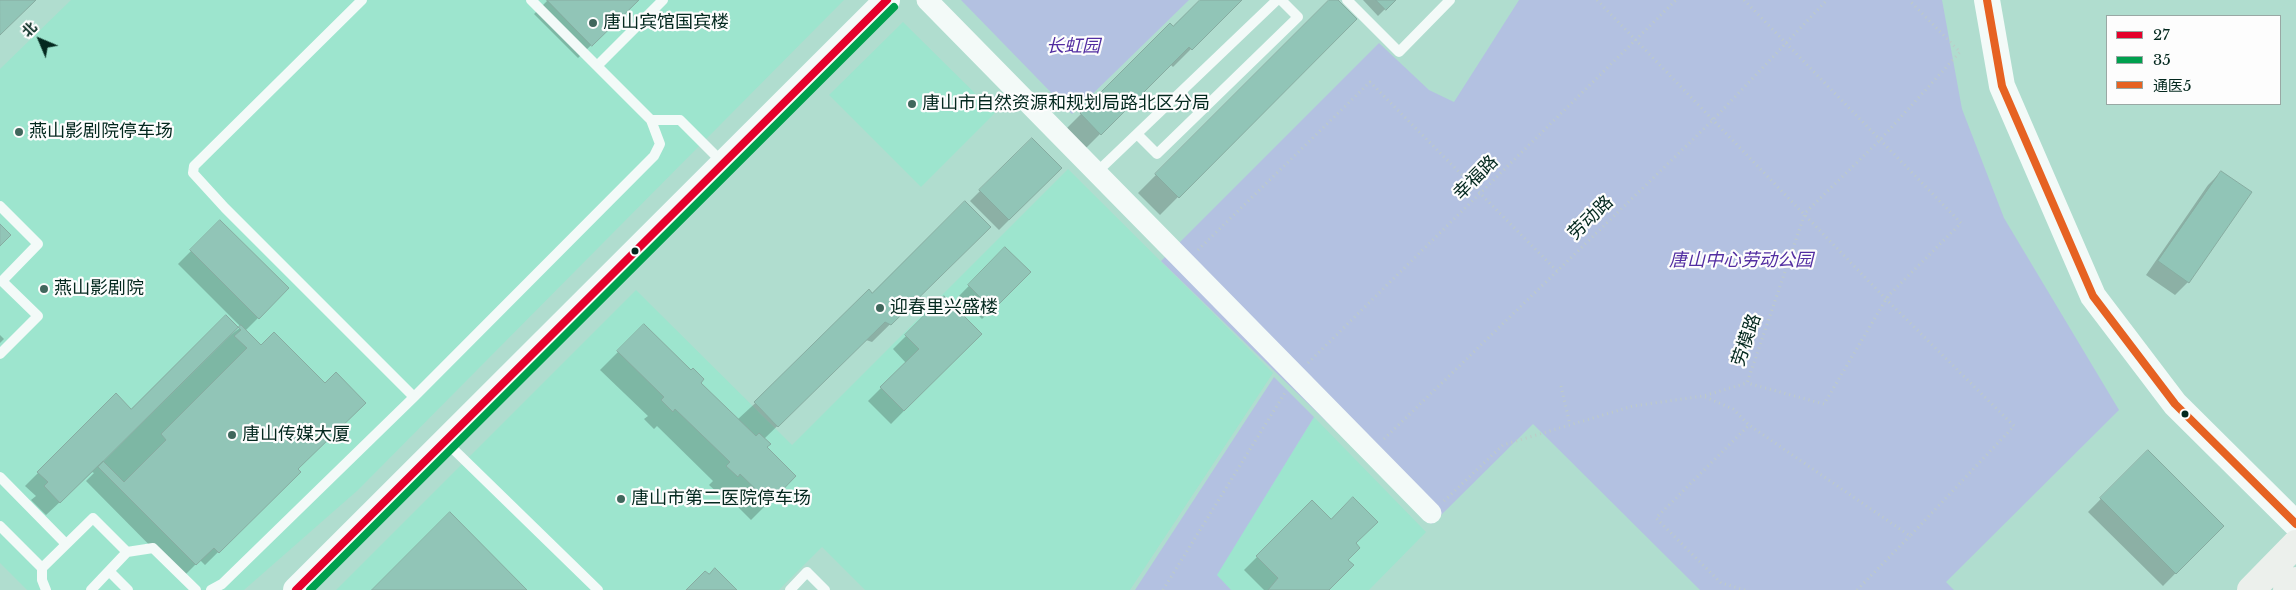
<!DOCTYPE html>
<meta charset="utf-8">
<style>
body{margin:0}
#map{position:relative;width:2296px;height:590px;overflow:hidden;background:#b0ddcf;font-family:"Libre Baskerville","Noto Sans SC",serif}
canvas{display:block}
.legend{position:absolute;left:2106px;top:15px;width:175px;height:90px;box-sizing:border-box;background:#fdfdfd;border:1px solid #99a8a4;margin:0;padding:6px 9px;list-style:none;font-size:15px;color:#03281e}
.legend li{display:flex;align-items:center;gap:10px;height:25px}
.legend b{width:25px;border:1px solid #99a8a4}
.north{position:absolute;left:15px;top:15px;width:50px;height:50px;-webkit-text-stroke:4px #fdfdfd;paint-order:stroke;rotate:315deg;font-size:14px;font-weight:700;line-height:20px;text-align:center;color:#03281e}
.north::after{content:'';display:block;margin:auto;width:18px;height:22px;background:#03281e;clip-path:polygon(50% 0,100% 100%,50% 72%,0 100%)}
</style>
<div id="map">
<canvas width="2296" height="590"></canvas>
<ul class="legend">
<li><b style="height:6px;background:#e4002b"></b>27</li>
<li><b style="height:6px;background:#00a04e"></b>35</li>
<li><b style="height:6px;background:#e66222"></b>通医5</li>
</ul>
<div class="north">北</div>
</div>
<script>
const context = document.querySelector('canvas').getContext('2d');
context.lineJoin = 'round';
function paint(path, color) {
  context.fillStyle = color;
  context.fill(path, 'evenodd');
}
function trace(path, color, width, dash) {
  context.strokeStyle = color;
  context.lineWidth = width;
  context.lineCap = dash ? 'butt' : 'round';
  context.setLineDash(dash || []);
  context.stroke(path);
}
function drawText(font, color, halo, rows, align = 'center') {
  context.font = font + ' "Libre Baskerville","Noto Sans SC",serif';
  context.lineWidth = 4.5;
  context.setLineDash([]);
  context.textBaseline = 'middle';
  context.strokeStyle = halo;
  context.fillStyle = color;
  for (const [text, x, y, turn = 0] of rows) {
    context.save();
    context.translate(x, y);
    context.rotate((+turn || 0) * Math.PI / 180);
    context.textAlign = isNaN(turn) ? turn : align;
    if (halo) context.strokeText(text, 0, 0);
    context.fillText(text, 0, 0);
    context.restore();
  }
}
const built = new Path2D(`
 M71,0H844L358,490L244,590H27L0,563V69Z
 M903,22L995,113L921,187L829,95Z
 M1068,169L1273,373L1130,590H865L822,547L779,590H336L636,290L792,445Z
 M1314,417L1426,532L1369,590H1231L1216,575Z`);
const green = new Path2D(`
 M961,0H1189L1072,114Z
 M1519,0H1942L1962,109L2004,218L2119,410L1946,582L1954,590H1700L1533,424L1432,524L1161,261L1379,43L1429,90L1454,102Z
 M1274,377L1314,417L1217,575L1231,590H1135Z`);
const shadow = new Path2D(`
 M548,0H637L578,58L534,14Z
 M1202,0H1240L1173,67L1170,64L1082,152L1063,132L1170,25L1173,28Z
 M1330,0H1336L1355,19L1160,215L1138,193Z
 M1363,0H1394L1378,16Z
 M1032,139L1061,168L999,230L970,201Z
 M2221,172L2188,282L2175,295L2146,275L2208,185Z
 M220,222L288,288L245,331L299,472L205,565L200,560L182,578L86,481L94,473L92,472L46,515L31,500L36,496L25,486L116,395L131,411L241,327L178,264Z
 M989,227L872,342L866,340L764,439L765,447L795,476L751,520L722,491L719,494L709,485L713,481L657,426L654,429L644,419L648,416L600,370L644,326L737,420L872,295Z
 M1005,249L1029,272L982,319L959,296Z
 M944,298L980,334L891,424L868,401L906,363L893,349Z
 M0,335L4,339L0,343Z
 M2148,451L2222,526L2163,586L2088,512Z
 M1312,502L1354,543L1347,560L1327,590H1264L1244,570Z`);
const building = new Path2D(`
 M0,0H36L0,35Z
 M547,0H639L592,46Z
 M1200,0H1242L1192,50L1189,47L1101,135L1080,113L1170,23L1173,26Z
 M1329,0H1338L1357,19L1179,198L1155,174Z
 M1376,0H1396L1386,10Z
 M1032,138L1062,168L1009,220L979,190Z
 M2221,171L2252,192L2189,283L2158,261Z
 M965,201L991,227L891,325L885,322L778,427L754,402L869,289L872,293Z
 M220,220L289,288L259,319L190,250Z
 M0,224L11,235L0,246Z
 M1005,247L1031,272L993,310L968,285Z
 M944,296L982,334L904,411L880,387L919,349L905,335Z
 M226,315L241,330L234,336L247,348L161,434L166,440L124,482L103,461L60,503L44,486L48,482L37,472L116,393L131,409Z
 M644,324L691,370L693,368L704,379L701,383L756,436L759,433L771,444L767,447L796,476L770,503L740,474L738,477L726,466L730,462L675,409L673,412L661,400L664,397L617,351Z
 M241,325L261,345L274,332L325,383L336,372L366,403L298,469L301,472L219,553L214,548L196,565L98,467Z
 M2148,450L2224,526L2176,574L2100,498Z
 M1353,497L1378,522L1356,543L1360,548L1348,560L1354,565L1329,590H1268L1278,578L1256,556L1312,500L1331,519Z
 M450,512L527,590H372Z
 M715,568L737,590H686L705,571L709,574Z`);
const path = new Path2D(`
 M1597,0L1886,299L2014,426L1910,536L1749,425L1733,409L1703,396
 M1744,0L1961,223L1888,296L1824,404L1747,383
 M1198,250L1370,82L1557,271
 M1308,363L1676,0
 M1561,386L1570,425
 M1384,439L1713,120L1827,0
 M1444,501L1503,445L1633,406L1703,396L1747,383L1805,213L1880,140L1960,52L1909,0
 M1163,590L1286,391
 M1745,590L1721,583L1656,518L1749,425
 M1857,590L1910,536`);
const service = new Path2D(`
 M362,0L194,166L193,173L225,208L414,397
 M1347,0L1399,52L1450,0
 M597,66L663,0
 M651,120H680L722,162
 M1138,135L1157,154L1298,17L1281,0
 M1097,172L1277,0
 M0,206L38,244L2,281L38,316L0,354
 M446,442L598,590
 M0,477L66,544
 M0,526L42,568V580L46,590
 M42,568L93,518L127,552
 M109,571L128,590
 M91,590L127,552L153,548L196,590
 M211,590L222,584L414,397L654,156L660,144L651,120L531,0
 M790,590L807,572L825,590`);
const minor = new Path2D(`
 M927,0L1431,513`);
const tertiary = new Path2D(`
 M1987,0L2002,86L2093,296L2175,404L2296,524
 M296,590L887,0`);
const primary = new Path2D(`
 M2251,590L2296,544
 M2287,590L2296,581`);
const bus1 = new Path2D(`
 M296,590L887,0`);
const bus2 = new Path2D(`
 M310,590L894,7`);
const bus3 = new Path2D(`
 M1987,0L2002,86L2093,296L2175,404L2296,524`);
const markers = [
 [593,23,5,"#40675c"],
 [912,104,5,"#40675c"],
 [19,132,5,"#40675c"],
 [635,251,4.5,"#03281e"],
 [44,289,5,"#40675c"],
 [880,308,5,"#40675c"],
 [2185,414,4.5,"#03281e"],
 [232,435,5,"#40675c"],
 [621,499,5,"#40675c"]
];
const poiNames = [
 ["唐山宾馆国宾楼",603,23],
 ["唐山市自然资源和规划局路北区分局",922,104],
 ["燕山影剧院停车场",29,132],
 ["燕山影剧院",54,289],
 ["迎春里兴盛楼",890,308],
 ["唐山传媒大厦",242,435],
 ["唐山市第二医院停车场",631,499]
];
const parkNames = [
 ["长虹园",1073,47],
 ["唐山中心劳动公园",1741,261]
];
const streetNames = [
 ["幸福路",1476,178,-45],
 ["劳动路",1591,218,-44],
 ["劳模路",1747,340,-71]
];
paint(built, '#9de5ce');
paint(green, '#b3c1e1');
paint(shadow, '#0003');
paint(building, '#91c5b7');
trace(building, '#87aca1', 1);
trace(path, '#becbc7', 3, [1, 4]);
trace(service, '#f3faf8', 10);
trace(minor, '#f3faf8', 21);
trace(tertiary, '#f3faf8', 26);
trace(primary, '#ecf0ec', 28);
trace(bus1, '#e4002b', 8);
trace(bus2, '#00a04e', 8);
trace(bus3, '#e66222', 8);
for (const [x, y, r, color] of markers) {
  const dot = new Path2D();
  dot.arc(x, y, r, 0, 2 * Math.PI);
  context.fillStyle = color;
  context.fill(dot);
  trace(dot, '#fdfdfd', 2);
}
drawText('18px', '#03281e', '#fdfdfd', poiNames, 'left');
drawText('italic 18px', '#522da1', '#fdfdfd', parkNames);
drawText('18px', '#03281e', '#fdfdfd', streetNames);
</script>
